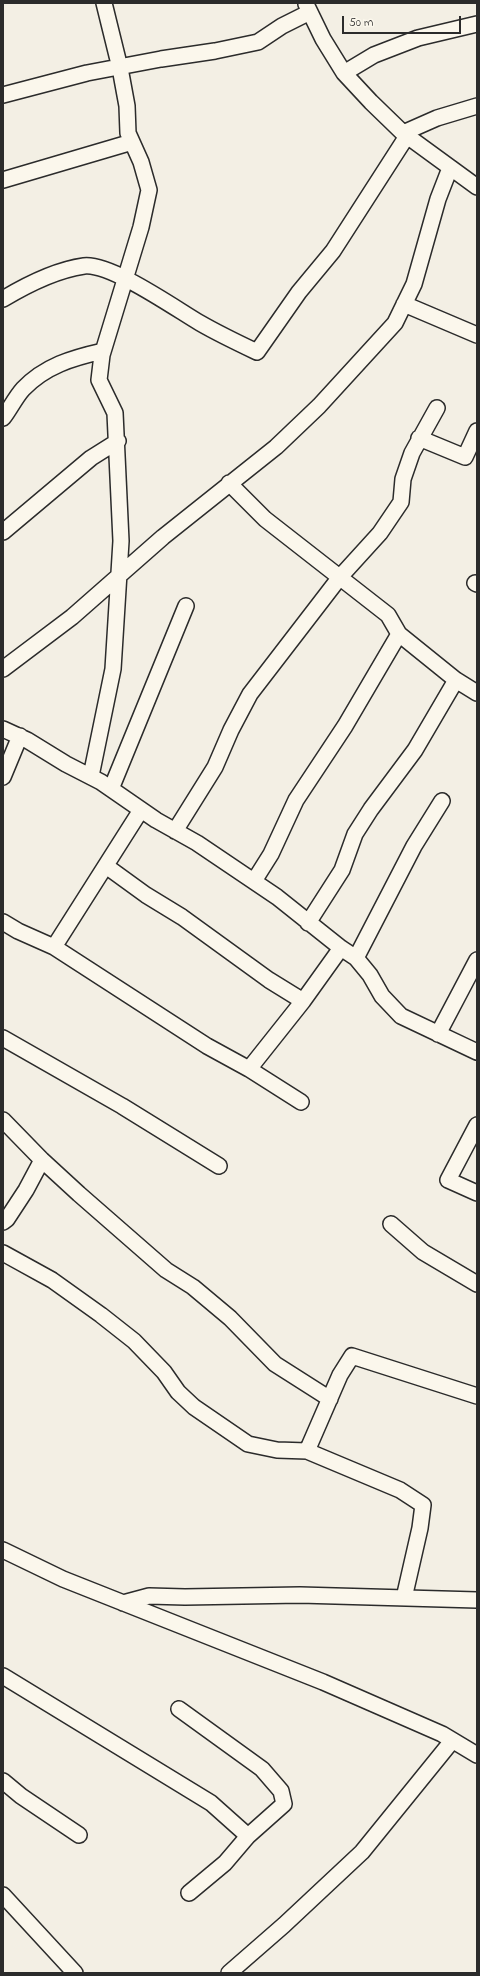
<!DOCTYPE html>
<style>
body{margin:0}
#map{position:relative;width:480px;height:1976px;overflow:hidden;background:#f3efe4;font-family:"Indie Flower",sans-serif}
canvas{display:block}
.frame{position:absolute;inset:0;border:4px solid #2b2b2b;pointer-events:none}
.scale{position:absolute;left:342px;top:16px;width:119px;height:18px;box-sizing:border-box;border:2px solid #2b2b2b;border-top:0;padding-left:5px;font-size:12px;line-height:14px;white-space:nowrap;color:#2b2b2b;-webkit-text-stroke:3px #fbf7ec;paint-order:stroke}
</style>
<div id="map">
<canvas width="480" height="1976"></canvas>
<div class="frame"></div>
<div class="scale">50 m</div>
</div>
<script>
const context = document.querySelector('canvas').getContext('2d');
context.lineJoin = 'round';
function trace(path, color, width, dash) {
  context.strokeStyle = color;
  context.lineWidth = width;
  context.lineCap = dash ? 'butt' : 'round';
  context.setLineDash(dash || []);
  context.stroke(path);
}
const street = new Path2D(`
 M306,4L323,39L344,73L371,102L403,133L477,187
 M344,73L374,55L418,38L477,24
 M3,95L87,73L161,59L215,51L258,42L282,26L310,12
 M403,133L437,118L477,106
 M3,180L132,142
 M3,299C28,284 56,270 84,266C111,263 176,309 200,323C219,334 238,343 257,352L299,292L333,251L407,136
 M404,304L477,335
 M3,418C10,409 15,398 23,389C45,366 72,358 103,351
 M419,438L465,457L477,431
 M229,483L265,519L388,615L399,634L456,680L477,693
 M3,532L91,458L118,441
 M475,583L477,584
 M3,669L72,617L163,537L276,447L319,406L395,323L414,284L438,199L450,168
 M3,729L27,740L66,764L101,782L156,820L197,843L277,897L341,948L356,958L370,975L382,996L401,1016L477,1052
 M91,776L113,669L121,541L115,413L99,380L102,355L141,227L149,190L141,162L128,133L127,106L120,68L104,3
 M3,777L20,736
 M111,789L186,606
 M175,831L215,767L231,730L250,694L340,577L380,533L401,502L403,479L412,453L437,408
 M106,866L146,895L182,917L269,980L303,1001
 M254,881L271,854L296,800L345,726L399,634
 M3,922L18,931L54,947L207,1046L249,1069L301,1102
 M308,923L342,870L355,834L371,809L415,750L456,680
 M54,947L141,810
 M356,958L414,846L442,801
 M438,1034L477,960
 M3,1038L122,1106L219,1166
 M249,1069L303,1001L341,948
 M3,1120L42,1160L79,1194L166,1270L193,1287L230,1318L275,1364L330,1399
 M477,1125L448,1180L477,1193
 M3,1222L7,1219L26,1190L42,1160
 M391,1224L423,1252L477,1284
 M3,1253L52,1280L101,1315L134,1341L164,1372L178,1392L194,1407L248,1444L277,1450L307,1451L400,1490L423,1505L420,1528L404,1598
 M307,1451L340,1375L352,1356L477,1396
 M3,1550L63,1579L323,1682L442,1734L477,1755
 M123,1603L149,1596L185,1597L300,1595L477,1600
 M3,1676L211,1803L248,1836
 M179,1709L262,1769L281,1791L284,1804L248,1836L225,1863L189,1893
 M3,1781L21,1796L79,1835
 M3,1895L75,1973
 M229,1973L284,1925L362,1852L452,1741`);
trace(street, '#2b2b2b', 18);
trace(street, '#fbf7ec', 15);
</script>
